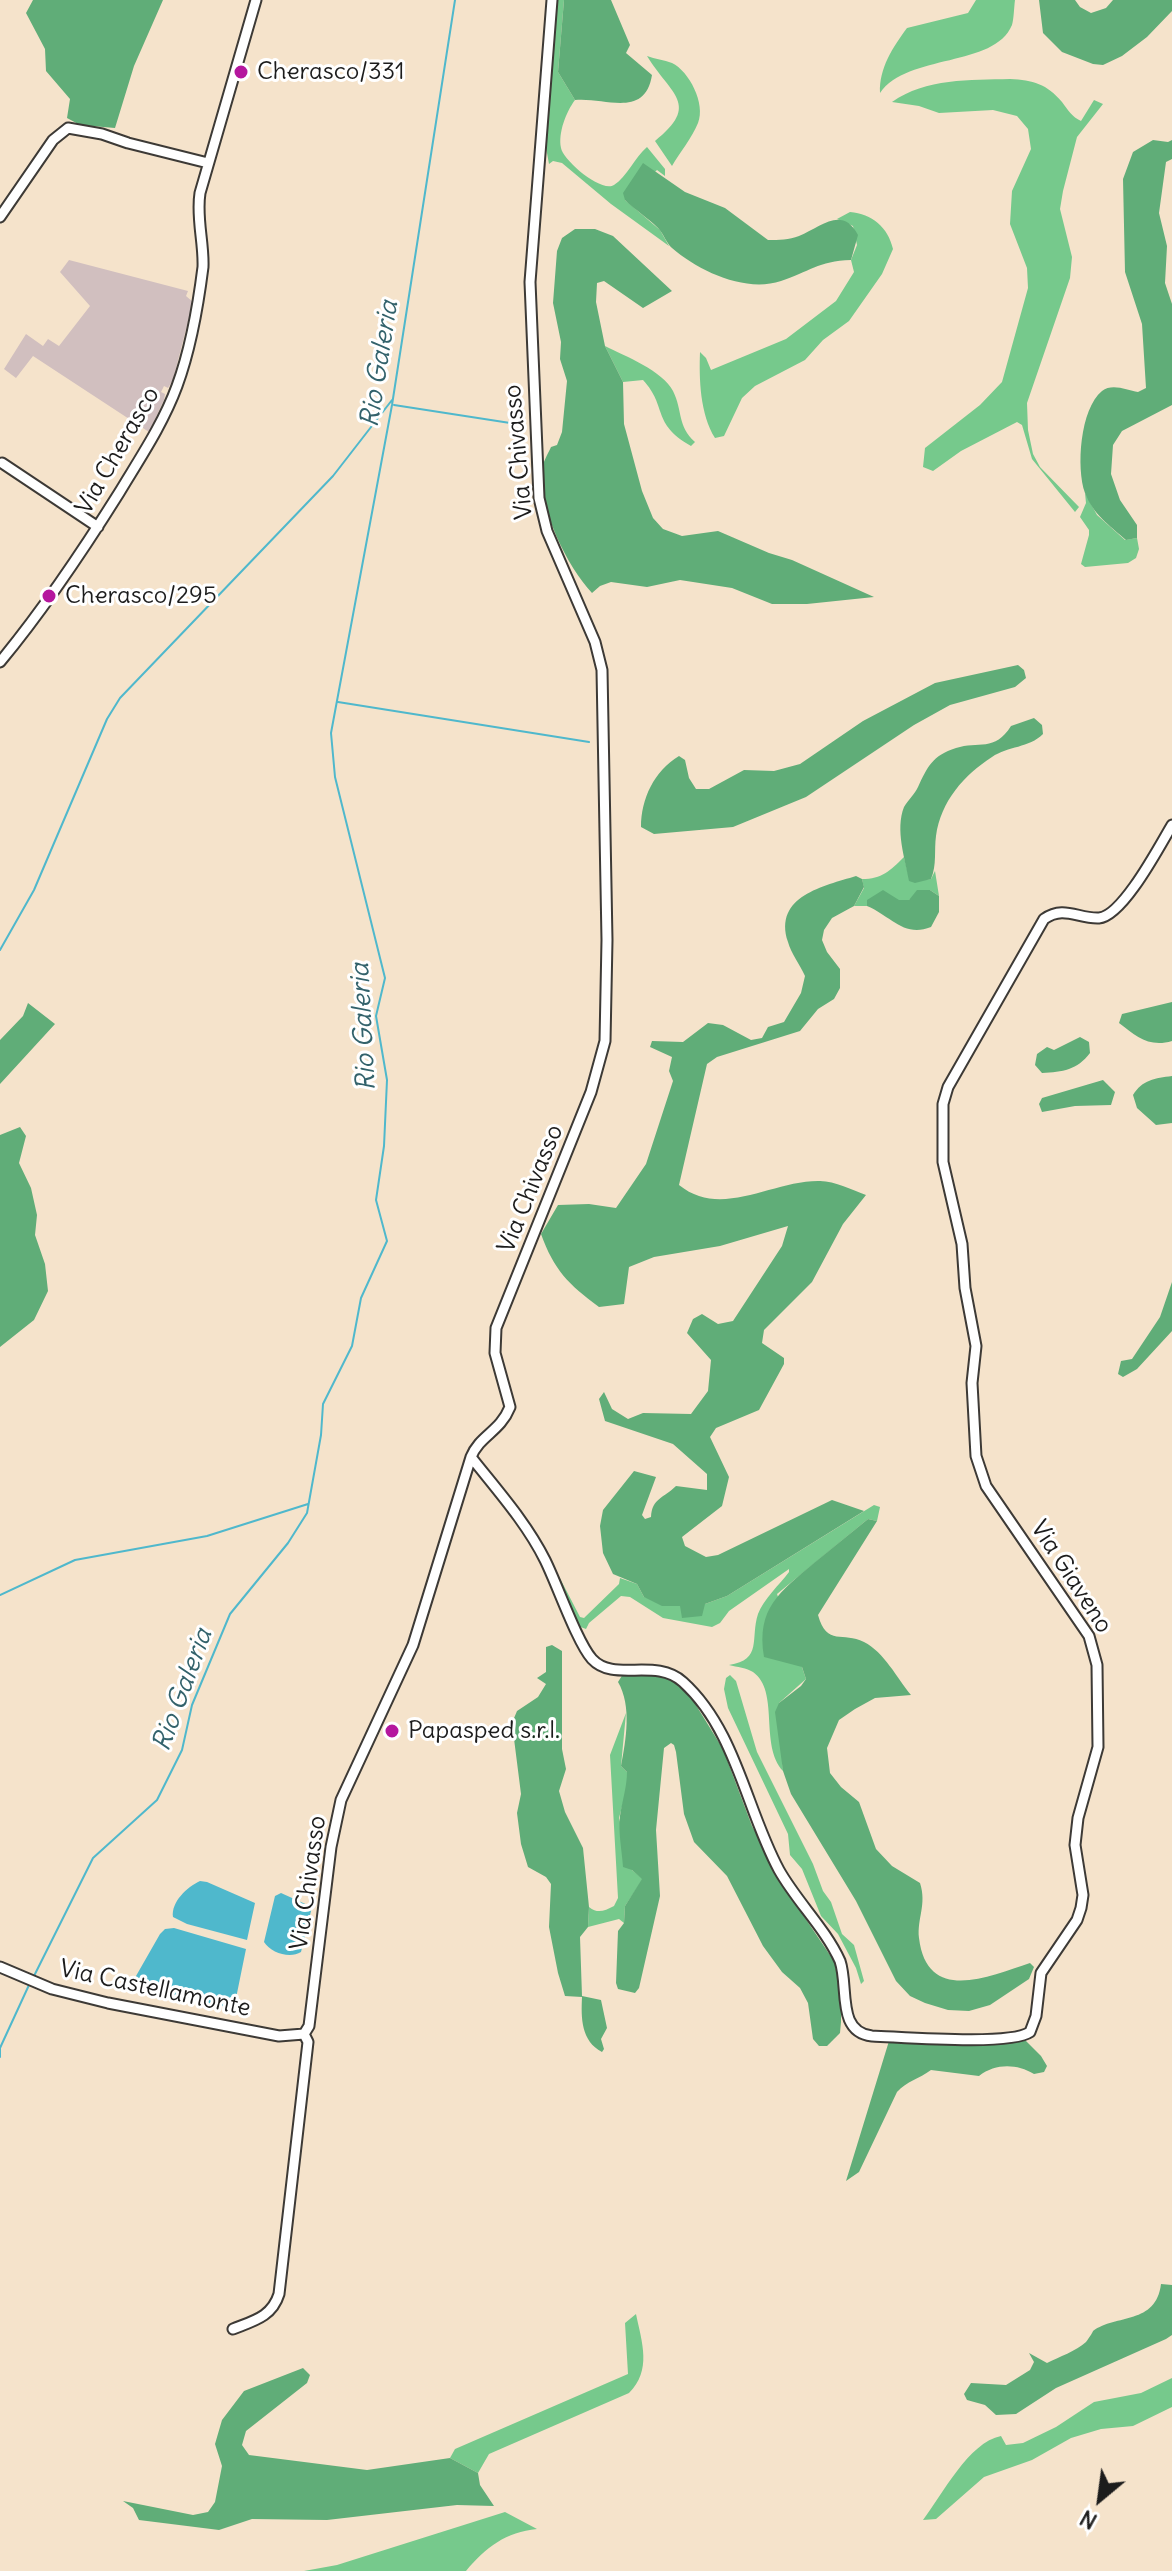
<!DOCTYPE html>
<style>
body{margin:0}
#map{position:relative;width:1172px;height:2571px;overflow:hidden;background:#f5e3cb;font-family:Delius,sans-serif}
canvas{display:block}
.north{position:absolute;left:1060px;top:2459px;width:80px;height:80px;-webkit-text-stroke:6px #fff;paint-order:stroke;rotate:209deg;font-size:22px;font-weight:700;line-height:32px;text-align:center;color:#1c1c1c}
.north::after{content:'';display:block;margin:auto;width:28px;height:36px;background:#1c1c1c;clip-path:polygon(50% 0,100% 100%,50% 72%,0 100%)}
</style>
<div id="map">
<canvas width="1172" height="2571"></canvas>
<div class="north">N</div>
</div>
<script>
const context = document.querySelector('canvas').getContext('2d');
context.lineJoin = 'round';
function paint(path, color) {
  context.fillStyle = color;
  context.fill(path, 'evenodd');
}
function trace(path, color, width, dash) {
  context.strokeStyle = color;
  context.lineWidth = width;
  context.lineCap = dash ? 'butt' : 'round';
  context.setLineDash(dash || []);
  context.stroke(path);
}
function drawText(font, color, halo, rows, align = 'center') {
  context.font = font + ' Delius,sans-serif';
  context.lineWidth = 6;
  context.setLineDash([]);
  context.textBaseline = 'middle';
  context.strokeStyle = halo;
  context.fillStyle = color;
  for (const [text, x, y, turn = 0] of rows) {
    context.save();
    context.translate(x, y);
    context.rotate((+turn || 0) * Math.PI / 180);
    context.textAlign = isNaN(turn) ? turn : align;
    if (halo) context.strokeText(text, 0, 0);
    context.fillText(text, 0, 0);
    context.restore();
  }
}
const industrial = new Path2D(`
 M69,260L188,291L186,296L193,302L173,380L168,388L164,386L161,392L165,394L164,400L149,432L33,356L16,378L4,369L26,334L43,346L48,339L59,346L90,306L60,272Z`);
const green = new Path2D(`
 M555,0H564L558,72L575,100C566,112 558,133 561,148C563,160 601,193 614,185C627,177 635,157 647,147L665,169V176L657,170L625,200L660,230L669,246L611,204L562,163L553,161L549,164L545,142Z
 M976,0H1015C1014,7 1014,18 1012,25C994,68 908,53 880,93C879,68 893,47 907,28L968,13Z
 M647,56C655,59 664,60 672,63C689,71 706,104 698,123C692,138 680,152 672,166L655,141C701,104 671,95 647,56Z
 M1010,79C1033,80 1047,84 1062,102C1068,110 1072,117 1081,121L1094,100L1103,104L1077,137L1063,191L1060,209L1072,257L1070,278L1027,403L1028,430L1033,454L1040,467L1079,507L1075,512L1032,459L1022,425L1017,422L961,451L933,471L923,467L925,448L980,405L1002,382L1028,288L1027,268L1010,224L1012,191L1031,149L1028,129L1017,116L993,110L939,113L919,106L892,102C926,78 970,80 1010,79Z
 M850,212C872,214 888,227 893,249L882,274L849,321L823,340L805,360L755,386L742,398L724,436L715,438C700,414 699,379 700,352L706,358L711,370L786,339L836,301L854,272L851,260L857,245L853,226L837,219Z
 M605,346C625,356 663,371 673,391C683,411 677,426 695,442L691,446C651,423 668,407 643,380L623,382Z
 M1085,493L1097,515L1125,540L1137,538L1139,549L1136,558L1128,563L1085,567L1081,564L1089,535V530L1080,517L1086,503Z
 M904,857L910,881L931,879L935,871L939,896L930,890L909,900H868L867,906H854L864,888L862,879C882,879 890,871 904,857Z
 M874,1505L880,1507L877,1521L868,1519L777,1594L806,1679L779,1703L783,1771C759,1745 780,1691 753,1672C747,1668 737,1667 729,1665C763,1660 750,1638 758,1614C763,1600 780,1584 789,1572V1569L729,1611L720,1623L712,1627L663,1618L630,1597L621,1596L589,1623L586,1629L578,1626L549,1562L551,1561L580,1617L584,1618L619,1584L620,1578L637,1584L644,1597L705,1604L727,1596Z
 M730,1675L736,1681L757,1752L813,1864L823,1891L831,1902L842,1934L854,1945L864,1981L861,1984L856,1968L838,1934L821,1916L802,1869L790,1855L788,1834L728,1708L724,1689L726,1678Z
 M626,1713L621,1766L627,1772V1788L619,1818L632,1870L643,1879L625,1906L624,1923L619,1919L588,1927L589,1907C598,1914 604,1911 614,1906L618,1898L610,1755Z
 M636,2314C642,2343 652,2370 629,2393L489,2454L478,2473L450,2458L455,2449L628,2374L625,2323Z
 M1172,2378V2407L1133,2426L1101,2429L1071,2438L1032,2460L984,2477L936,2519L923,2520C942,2495 969,2442 1001,2436L1006,2445L1023,2443L1056,2427L1094,2402L1141,2393Z
 M505,2512L537,2529C506,2532 486,2547 466,2571H304L337,2565Z`);
const forest = new Path2D(`
 M33,0H163L134,66L115,128L80,125L67,118L70,99L46,71L45,49L26,13Z
 M564,0H611L630,45L626,53L652,75C645,119 605,97 575,100L558,72Z
 M1039,0H1075L1080,7L1091,13L1106,8L1113,0H1172V11L1147,37L1122,56L1103,65L1093,64L1062,52L1043,33Z
 M1153,140L1168,142L1172,140V159L1166,162L1159,213L1167,246L1165,283L1172,304V405L1122,431L1113,445L1111,474L1120,500L1137,525V538L1126,540C1109,525 1093,514 1085,493C1076,468 1080,409 1102,391C1112,383 1127,390 1138,392L1146,388L1142,324L1125,272L1123,179L1133,152Z
 M643,163L685,192L725,208L768,240C779,240 789,240 799,236C821,227 842,205 858,235L851,260C818,261 809,272 781,281C745,293 699,271 672,248C666,243 664,234 658,228C648,218 635,210 625,200L623,193Z
 M575,229H595L613,236L672,291L643,308L604,281L597,283L596,302L605,346L623,382L624,424L642,491L653,518L663,529L682,536L718,531L769,553L792,560L874,597L807,604H772L732,588L680,580L647,587L611,582L600,586L592,593C567,566 539,509 542,471C542,463 548,454 551,447L557,445L562,432L567,381L560,359L561,342L553,303L557,251L562,238Z
 M1018,665L1024,670L1026,678L1015,687L950,705L914,725L806,797L733,827L654,834L641,827C641,799 654,771 679,756L685,760L689,778L696,789H709L744,770L774,771L800,764L863,721L935,683Z
 M1034,718L1042,725L1043,734C1029,748 1008,746 992,757C964,775 941,801 936,836C934,850 937,865 931,879L915,883L909,881C905,858 895,830 904,807C908,800 915,794 918,787C928,766 932,756 956,748C978,741 995,752 1011,726Z
 M856,876L862,879L864,887L854,906L832,918L824,930L822,940L827,952L840,969V988L834,999L818,1009L800,1031L717,1057L707,1064L679,1185C721,1219 771,1181 818,1181C833,1180 852,1190 866,1195L843,1224L812,1282L764,1330L762,1343L784,1358V1364L759,1410L716,1428L710,1437L729,1477L722,1506L682,1537L685,1546L706,1557L718,1555L832,1500L864,1511L727,1596L705,1604L702,1616L682,1618L680,1606H662L644,1597L637,1584L613,1574L603,1553L600,1526L603,1510L634,1471L656,1477L642,1515L645,1519L651,1517C652,1498 664,1498 676,1486L707,1490V1474L673,1444L605,1421L599,1399L604,1392L612,1409L628,1419L643,1413L691,1414L708,1391L711,1360L687,1333L693,1319L702,1314L718,1324L733,1321L782,1246L788,1226L720,1246L654,1257L629,1267L624,1304L599,1307C568,1284 554,1270 541,1234L558,1205L589,1204L616,1208L646,1164L673,1081L669,1071L672,1057L650,1047L652,1041L683,1042L708,1023L723,1025L751,1040L762,1038L768,1027L784,1022L801,993L805,976C800,965 791,953 788,942C773,896 824,886 856,876Z
 M883,890L899,900H909L917,890H930L939,896V912L931,927C904,938 891,916 867,906V900Z
 M1172,1002V1041C1149,1048 1136,1036 1119,1023L1122,1014Z
 M28,1003L55,1024L0,1084V1040L23,1016Z
 M1080,1037L1089,1042L1090,1053C1077,1070 1063,1072 1042,1073L1035,1065L1037,1054L1047,1047L1054,1050Z
 M1172,1076V1123L1156,1125L1137,1108L1133,1095C1142,1080 1155,1078 1172,1076Z
 M1103,1080L1115,1092L1111,1105L1075,1106L1042,1112L1039,1104L1042,1098Z
 M20,1127L26,1136L19,1163L31,1188L37,1215L35,1235L45,1264L48,1291L34,1320L0,1347V1135Z
 M1172,1282V1331L1137,1369L1123,1377L1118,1374L1121,1361L1132,1359L1160,1317Z
 M868,1519L877,1521L818,1615C827,1647 843,1631 864,1642C884,1652 897,1678 911,1695L875,1698L855,1709L839,1720L827,1748L830,1773L841,1787L859,1802L876,1849L892,1866L920,1883C927,1905 917,1918 919,1938C927,2005 990,1976 1030,1963L1034,1967L1029,1979L990,2005L969,2011L948,2010L925,2003L910,1996L896,1981L856,1901L791,1794L783,1771L775,1712L779,1703L801,1686L806,1679L802,1667L764,1657C756,1608 780,1592 814,1563C832,1548 850,1534 868,1519Z
 M552,1645L562,1651V1749L566,1769L559,1791L565,1812L583,1848L589,1907L588,1927L580,1937L582,1996L601,2000L607,2028L601,2039L604,2049L602,2052C581,2041 581,2018 582,1997L565,1996L558,1973L549,1927L551,1884L546,1877L528,1867L521,1844L517,1813L521,1794L512,1723L517,1711L538,1697L546,1684L537,1678L546,1672V1647Z
 M623,1674L664,1676L677,1684L691,1697L723,1749L752,1826L795,1903L834,1961L841,1990V2022L840,2033L827,2046H819L813,2039L808,2003L800,1988L782,1972L763,1946L727,1876L694,1842L684,1814L676,1752L674,1745L671,1743L664,1748L656,1830L660,1896L639,1988L635,1993L618,1989L616,1983L618,1931L624,1923L625,1906L642,1879L632,1870L623,1867C622,1851 618,1832 620,1816C622,1801 627,1787 627,1772L621,1766C626,1740 632,1706 618,1682Z
 M1024,2039L1041,2056L1047,2066L1044,2072L1034,2074C1017,2064 996,2063 979,2076L931,2070C919,2079 907,2081 897,2092L859,2172L846,2181L889,2041Z
 M1161,2284L1172,2285V2335L1166,2339L1056,2388L1016,2414L996,2415L985,2405L967,2400L964,2394L971,2383L1006,2385L1030,2370L1034,2362L1029,2353L1047,2363C1059,2357 1076,2351 1086,2342C1087,2341 1093,2332 1093,2331C1116,2314 1156,2325 1161,2284Z
 M303,2368L310,2375L307,2383L246,2431L242,2445L249,2455L367,2470L450,2458L478,2473L480,2485L494,2506L457,2505L327,2520L252,2519L219,2530L139,2520L133,2508L123,2501L193,2515L208,2512L215,2502L222,2466L215,2444L222,2420L244,2391Z`);
const water = new Path2D(`
 M200,1881L207,1882L255,1903L247,1940L187,1924L173,1917C171,1902 187,1887 200,1881Z
 M281,1893L312,1907L301,1952C290,1959 271,1953 264,1942L275,1896Z
 M174,1928L246,1949L234,2008L145,1993L136,1987V1976L160,1934L165,1929Z`);
const stream = new Path2D(`
 M394,405L523,425
 M338,702L589,742
 M0,950L34,890L107,719L120,698L333,476L392,400
 M0,1595L75,1560L207,1536L308,1504
 M34,1976L93,1858L157,1800L182,1750L192,1705L230,1614L288,1543L307,1513L321,1435L323,1404L352,1346L361,1298L387,1241L376,1200L384,1146L387,1080L376,1016L385,978L335,777L331,733L392,405L455,0
 M0,2057V2048L29,1985`);
const street = new Path2D(`
 M0,217L53,140L68,128L102,134L128,143L208,163
 M2,463L98,527
 M0,662C44,609 82,552 119,493C140,458 163,424 177,386C191,348 198,307 203,267C204,242 196,218 200,193L256,0
 M471,1457C497,1490 526,1522 545,1560C557,1584 577,1642 592,1659C614,1683 655,1657 683,1682C736,1730 746,1809 779,1870C797,1902 825,1928 840,1961C849,1987 836,2032 872,2036C902,2037 1010,2046 1030,2032L1036,2016L1041,1973L1077,1920L1081,1908L1083,1895L1075,1845L1078,1818L1098,1747L1097,1665L1089,1636L986,1486L976,1456L972,1383L976,1346L965,1288L962,1244L943,1162V1104L948,1087L1044,919C1064,905 1078,919 1099,918C1123,916 1160,845 1172,825
 M0,1967L52,1989L108,2003L279,2036L304,2034
 M233,2329C253,2321 272,2317 279,2294L308,2042L304,2034L309,2026L331,1847L341,1800L413,1645L471,1457C480,1435 500,1432 510,1407L495,1353L496,1328L591,1092L605,1041L607,940L602,670L595,642L547,531L539,498L530,282L552,0`);
const markers = [
 [241,72,8,"#b5179e"],
 [49,596,8,"#b5179e"],
 [392,1731,8,"#b5179e"]
];
const poiNames = [
 ["Cherasco/331",257,72],
 ["Cherasco/295",65,596],
 ["Papasped s.r.l.",408,1731]
];
const streetNames = [
 ["Via Cherasco",118,451,-60],
 ["Via Chivasso",519,452,-95],
 ["Via Chivasso",531,1189,-68],
 ["Via Giaveno",1071,1577,57],
 ["Via Chivasso",309,1883,-82],
 ["Via Castellamonte",155,1989,12]
];
const waterNames = [
 ["Rio Galeria",380,364,-81],
 ["Rio Galeria",364,1027,-93],
 ["Rio Galeria",183,1690,-70]
];
paint(industrial, '#d1bfbf');
paint(green, '#76c98c');
paint(forest, '#60ad78');
paint(water, '#4fb8cc');
trace(stream, '#4fb8cc', 2);
trace(street, '#3d3a36', 13);
trace(street, '#fff', 9);
for (const [x, y, r, color] of markers) {
  const dot = new Path2D();
  dot.arc(x, y, r, 0, 2 * Math.PI);
  context.fillStyle = color;
  context.fill(dot);
  trace(dot, '#fff', 3);
}
drawText('24px', '#1c1c1c', '#fff', poiNames, 'left');
drawText('24px', '#1c1c1c', '#fff', streetNames);
drawText('italic 26px', '#33626b', '#fff', waterNames);
</script>
